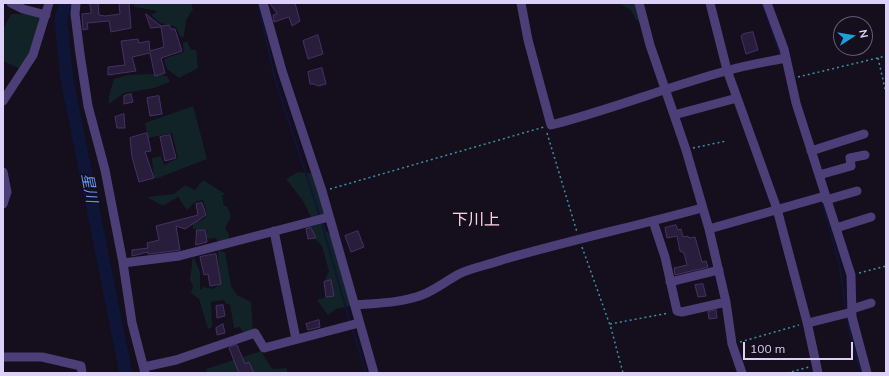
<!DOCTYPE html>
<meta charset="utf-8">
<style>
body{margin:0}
#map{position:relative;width:889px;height:376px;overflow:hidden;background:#140e1d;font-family:Mulish,sans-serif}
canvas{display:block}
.frame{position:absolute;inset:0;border:4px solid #ddd0f9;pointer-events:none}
.north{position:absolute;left:833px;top:16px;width:40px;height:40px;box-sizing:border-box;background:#140e1d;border:1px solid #645c75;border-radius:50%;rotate:78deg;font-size:11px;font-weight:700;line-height:16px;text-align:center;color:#ddd0f9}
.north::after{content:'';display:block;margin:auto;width:14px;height:18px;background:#1aa1dc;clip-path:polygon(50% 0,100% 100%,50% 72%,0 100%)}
.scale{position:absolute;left:743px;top:342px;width:110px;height:18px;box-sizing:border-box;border:2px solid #ddd0f9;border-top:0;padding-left:5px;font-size:12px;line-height:14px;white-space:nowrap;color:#ddd0f9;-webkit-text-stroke:3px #140e1d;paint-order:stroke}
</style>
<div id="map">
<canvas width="889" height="376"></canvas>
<div class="frame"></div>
<div class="north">N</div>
<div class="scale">100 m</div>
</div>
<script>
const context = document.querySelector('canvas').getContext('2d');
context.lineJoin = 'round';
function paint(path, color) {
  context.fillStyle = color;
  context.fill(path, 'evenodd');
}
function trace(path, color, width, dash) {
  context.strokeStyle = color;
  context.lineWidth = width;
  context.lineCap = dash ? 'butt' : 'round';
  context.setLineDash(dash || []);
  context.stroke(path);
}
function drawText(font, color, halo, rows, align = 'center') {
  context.font = font + ' Mulish,"Noto Sans JP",sans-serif';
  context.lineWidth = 3;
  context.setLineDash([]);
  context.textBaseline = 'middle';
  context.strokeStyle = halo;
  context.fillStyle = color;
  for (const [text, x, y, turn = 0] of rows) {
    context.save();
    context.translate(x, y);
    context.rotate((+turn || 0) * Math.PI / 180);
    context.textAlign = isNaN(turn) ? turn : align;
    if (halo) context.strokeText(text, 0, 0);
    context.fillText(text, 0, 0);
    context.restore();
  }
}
const green = new Path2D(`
 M133,3H191L193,9L186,20L184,36L181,38L176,27L160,23L151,15L158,11L134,7Z
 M618,3H644V23L636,20L631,10Z
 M11,14H42L40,31L23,70L3,61V29Z
 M187,41L191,50H196L198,68L179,78L167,69L164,59L184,52L183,43Z
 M152,74L167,76L170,82L154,88L124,93L109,104V96L114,79L128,75Z
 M193,106L207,159L158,178H154L152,158L161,156L164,165L178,158L172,133L148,138L145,123Z
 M298,172L316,174L327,208L322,217H311L303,201L286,179Z
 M203,180L225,194L222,195L224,206H227L231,216L225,229L229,234L228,247L220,245L216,238L205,239L207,230L193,229V222L204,219L207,214L203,200L195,202L187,210L178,197L163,206L147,197L174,194L185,185L195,190Z
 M323,223L326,231L333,237L355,305L336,309L328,315L317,300L326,297L324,282L329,271L322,246L306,228Z
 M218,251L225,252L231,286L237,295L251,302L253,332L244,334L240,327L234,328L230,304H226L224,300L211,302L212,327L208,329L199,299L191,293L193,286L190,280L193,256L200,272V290L204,287L213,289L220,284Z
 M261,351L272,369L287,368V373H207L206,369Z`);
const stream = new Path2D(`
 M258,3L275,79L320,217
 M762,3L781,57
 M822,201L839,263L846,310
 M321,221L350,322
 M847,316L851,338L861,373
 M352,328L366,373`);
const river = new Path2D(`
 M65,3L61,20L67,80L126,373`);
const building = new Path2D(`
 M90,3H98L99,15L105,16L120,14L119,3H129L131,28L111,32L109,21L87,23L88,29L83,30L82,14L91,13Z
 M270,3H295L300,21L292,26L289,17L274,22L273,15L277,14Z
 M146,14L161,26L169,25L171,29H175L182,51L161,58L165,73L155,76L150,53L132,57L136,71L108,75V67L125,65L121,41L138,39L139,43L149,41L150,51L164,47L161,27L151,28Z
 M753,32L758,50L746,54L741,36L743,34Z
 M318,35L323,54L308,59L303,41Z
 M322,68L326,84L318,86L314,84H310L308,72Z
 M131,94L133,102L124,104V96Z
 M159,96L162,114L150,116L147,98Z
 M124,114L125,128H117L115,117Z
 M147,133L151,151L145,152L154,178L139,182L132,157L130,138Z
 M170,135L176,158L165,161L160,137Z
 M202,203L206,215L185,229L176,226L180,250L148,254V252L132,256V250L148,248L147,243L159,240L156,226L198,215L196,204Z
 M676,225L678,230L681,229L683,237L688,236L689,238L695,237L702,262L706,261L708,267L675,275L674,268L687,265L684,253L680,251L677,236L667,238L665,228Z
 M311,228L316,238L308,239L306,229Z
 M197,230H205L207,242L196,245Z
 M358,231L364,247L351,252L345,236Z
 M216,254L221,284L210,286L208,274L204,275L200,257Z
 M331,280L334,296L326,297L324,282Z
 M703,284L706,296L698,297L695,285Z
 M223,305L225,316L217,318L216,306Z
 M716,310L717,318L709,319L708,312Z
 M319,320L320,327L308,330L306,324Z
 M223,324L225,333L217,335L216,328Z
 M237,345L245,364L249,362L254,373H239L229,348Z`);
const path = new Path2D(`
 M878,58L886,93
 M798,77L886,56
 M547,133L577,232
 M693,148L726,141
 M330,189L544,127
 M582,247L611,328L623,373
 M859,273L886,266
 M610,324L669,313
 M740,342L799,325
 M787,373L809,367`);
const minor = new Path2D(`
 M11,3L23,9L46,15
 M76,3L75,14L80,54L88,106L105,170L123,263L132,323L145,373
 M263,3L282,71L322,191L374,373
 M521,3L528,40L551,125C610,110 667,87 726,71C746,65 766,62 786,58
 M639,3L650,45L686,150L709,229L726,302L732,344L742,373
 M710,3L727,70L777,209L807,322L818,373
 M767,3L784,49L796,103L851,275L852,317L867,373
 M3,101L33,55L49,3
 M674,115L737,98
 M811,151L864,134
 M3,172L7,192L3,204
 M819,175L851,166L850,158L865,155
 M826,200L857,191
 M653,221L665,257L677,311L682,312L726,302
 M836,228L871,217
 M709,229L825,196
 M274,231L296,339
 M123,263L179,256L329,217
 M670,282L719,270
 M355,305C377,303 401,303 422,295C435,290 446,281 459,274C471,268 488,265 502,260C568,241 636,226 702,208
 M852,309L871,303
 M808,323L852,312
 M3,357H42L81,366L82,373
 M144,367L176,360L255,333L264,348L359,323`);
const waterNames = [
 ["星川",89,188,79]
];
const quarterNames = [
 ["下川上",476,220]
];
paint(green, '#122327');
trace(stream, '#0e1537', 2);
trace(river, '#0e1537', 13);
paint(building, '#291d3c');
trace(building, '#463165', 1);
trace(path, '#3b94a3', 1.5, [2, 3]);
trace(minor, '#4c3f77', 9);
drawText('italic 15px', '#6a96ed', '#140e1d', waterNames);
drawText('16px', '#fad2e3', '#140e1d', quarterNames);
</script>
